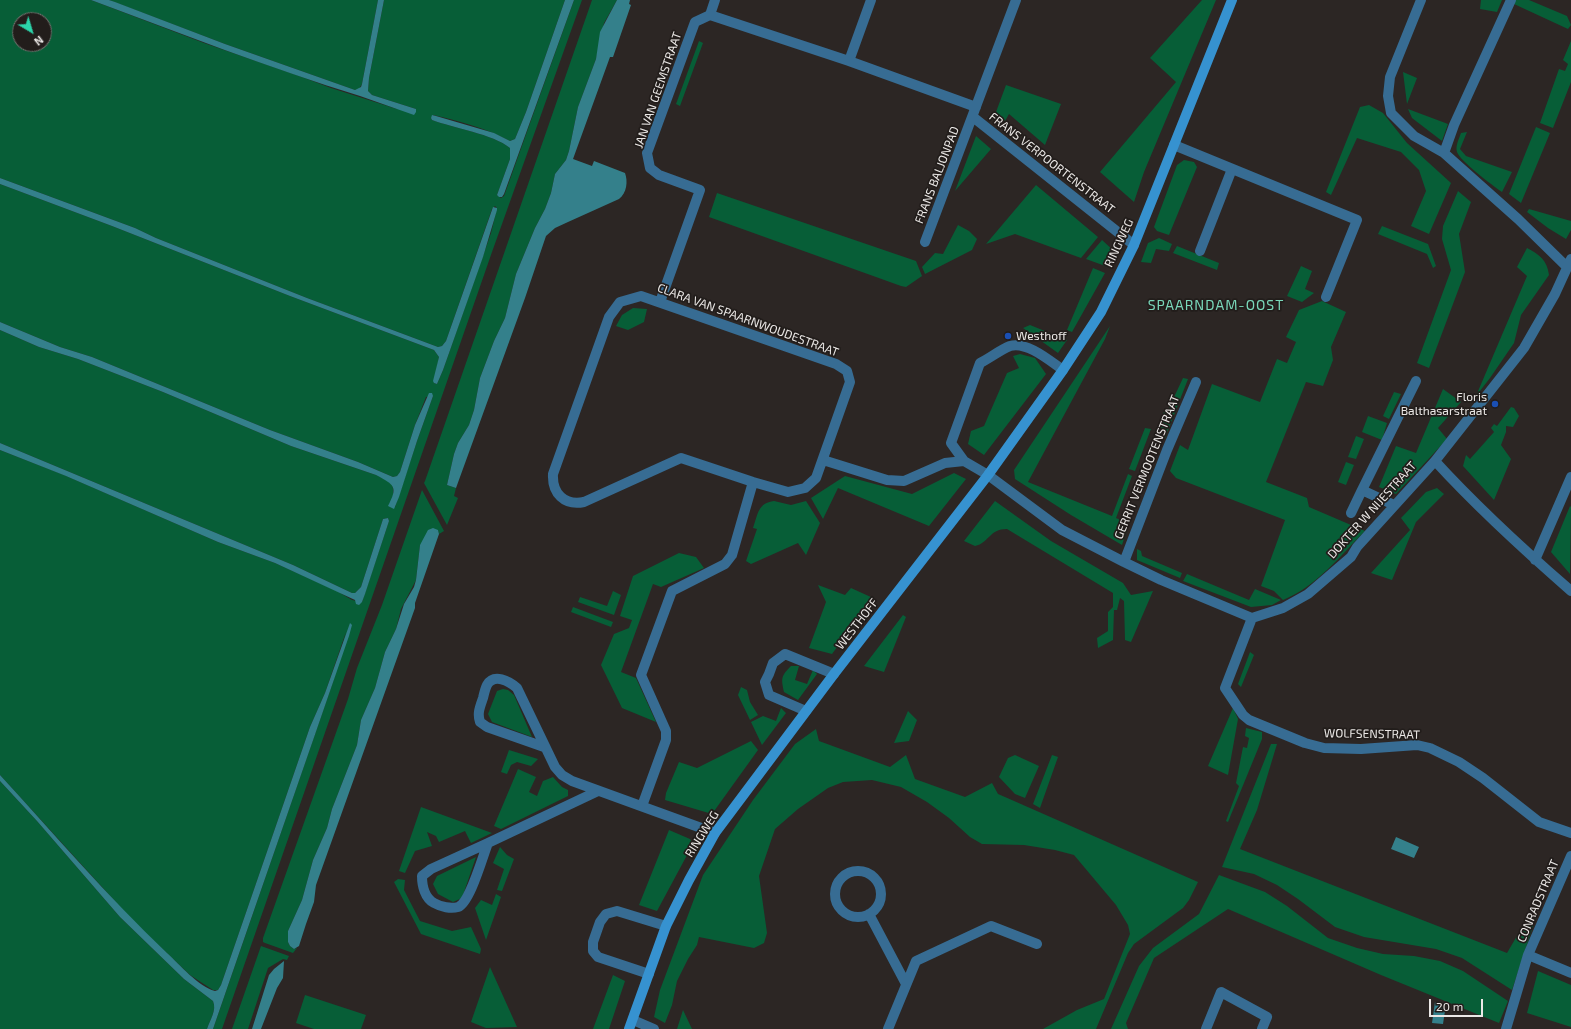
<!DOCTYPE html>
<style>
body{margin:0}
#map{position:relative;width:1571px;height:1029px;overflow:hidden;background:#2c2624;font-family:"Exo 2",sans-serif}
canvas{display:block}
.north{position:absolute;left:12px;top:12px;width:40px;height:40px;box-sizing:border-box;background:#221d1b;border:1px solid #726e6c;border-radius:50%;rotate:142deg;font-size:11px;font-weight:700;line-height:16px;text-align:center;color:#ebe8e6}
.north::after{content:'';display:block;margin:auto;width:14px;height:18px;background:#2cd5ab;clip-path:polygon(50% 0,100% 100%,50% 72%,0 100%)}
.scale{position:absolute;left:1429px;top:999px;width:54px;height:18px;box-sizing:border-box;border:2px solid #ebe8e6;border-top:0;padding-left:5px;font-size:12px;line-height:14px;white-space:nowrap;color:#ebe8e6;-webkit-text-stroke:3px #221d1b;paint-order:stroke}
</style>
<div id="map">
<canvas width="1571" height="1029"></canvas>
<div class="north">N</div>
<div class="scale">20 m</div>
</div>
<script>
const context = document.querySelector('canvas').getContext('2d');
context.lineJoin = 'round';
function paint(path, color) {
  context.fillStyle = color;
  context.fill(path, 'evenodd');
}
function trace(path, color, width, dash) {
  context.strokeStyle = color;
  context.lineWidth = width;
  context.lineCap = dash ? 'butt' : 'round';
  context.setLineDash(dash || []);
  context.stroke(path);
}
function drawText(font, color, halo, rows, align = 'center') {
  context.font = font + ' "Exo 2",sans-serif';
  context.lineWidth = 3.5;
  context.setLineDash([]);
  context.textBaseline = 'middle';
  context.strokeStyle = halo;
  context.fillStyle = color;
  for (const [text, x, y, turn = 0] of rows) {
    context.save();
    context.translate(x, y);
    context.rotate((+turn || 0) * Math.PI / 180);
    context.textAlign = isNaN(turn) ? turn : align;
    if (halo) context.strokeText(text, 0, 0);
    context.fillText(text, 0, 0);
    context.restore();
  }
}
const green = new Path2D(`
 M0,0H91L204,43L302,77L331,88L397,109H416L372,95L368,91L369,78L384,0H565L526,112L515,139L510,141C486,128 459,121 433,115L431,118L432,120C453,128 493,134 510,148V159L497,195L501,198L504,196L574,0H582L492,252L222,1029H213L333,682L346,632L325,693L310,727L221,985L218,990H213L190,975L133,921L0,775V450L64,475L218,542L275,563L337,591L352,600L362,602L389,521L388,518L383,519L361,587L355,593H352L293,565L0,443V330L39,347L78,359L163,392L291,446L376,475C388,481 395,481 393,496C392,500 392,501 389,504L395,507L417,441L433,396L426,397L415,425L400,472L397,476L393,477L358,462L270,430L92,357L60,347L0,322V184L112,226L290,296L434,350L439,357L434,383L437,384L443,370L491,233L497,208L495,206L492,209L446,341L442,346L438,347L307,298L156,238L135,228L0,178ZM20,20H44V44H20Z
 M109,0H378L362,84L359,89L355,90L225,44Z
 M592,0H617L604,23L596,59L578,107L569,151L566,160L555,174L551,193L545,209L535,228L516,274L505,318L494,341L480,378L474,410L469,425L458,443L454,454L447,485L456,488L454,496L458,498L447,525L424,483L425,481Z
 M1202,0H1216L1144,172L1134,202L1100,172L1176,82L1150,58Z
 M1481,0H1502L1497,12L1480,9Z
 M1515,0H1529L1567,16L1571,25L1568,29L1514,4Z
 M699,41L703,43L680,106L676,104Z
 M1571,41V82L1553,128L1540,123L1559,69L1565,71L1568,64L1563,60Z
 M1403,72L1417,78L1407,104Z
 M1006,85L1061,104L1045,145L1009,114L1005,121L996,112Z
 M1369,105L1383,113L1407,143L1451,183L1429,234L1411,226L1426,191L1419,170L1401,152L1357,138L1331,195L1326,192L1360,107Z
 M1408,109L1448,124L1442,141L1412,118Z
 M1536,127L1550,133L1521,203L1509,194Z
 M1467,132L1460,149L1466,156L1512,172L1502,192C1492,185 1460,161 1457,152C1455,146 1459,139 1461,133Z
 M976,136L991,149L955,191Z
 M1184,160L1194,162L1197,167L1169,235L1157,231L1154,227L1177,165Z
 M1036,185L1098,237L1081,258L1015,234L986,244Z
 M1458,191L1471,202L1459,234L1465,272L1429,368L1417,363L1451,270L1442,239L1443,226Z
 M717,193L916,261L922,276L906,287L901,286L709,217Z
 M1529,209L1571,221V230L1566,239L1548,228L1527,212Z
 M958,225L969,231L977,239L972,250L925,274L922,267L935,253L943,254Z
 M1382,226L1428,244L1436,266L1433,268L1427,254L1378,234Z
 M1159,238L1172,244L1169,251L1156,249L1151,263L1141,262L1148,243Z
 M1102,240L1114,251L1108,267L1086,259Z
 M1177,246L1219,263L1217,270L1173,253Z
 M1527,248C1540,255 1547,260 1549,275L1521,315L1514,343L1490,378L1476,396L1527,276L1517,267Z
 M1301,266L1312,271L1305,289L1314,293L1302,302L1287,296Z
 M1093,268L1105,273L1072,332L1067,330Z
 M1322,301L1346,312L1331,347L1333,360L1323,386L1306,382L1266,482L1307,498L1309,507L1365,531C1340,556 1316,587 1283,600L1274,591L1261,586L1285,520L1176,478L1170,471L1180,445L1188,450L1212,384L1260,402L1277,359L1287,363L1296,342L1286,337L1299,310Z
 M633,308L647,309L644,322L628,330L616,326L622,315Z
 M1030,325L1067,340L1058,353L1023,328Z
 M1110,326L1105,339L1028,482L1112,516L1128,474L1132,476L1116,518L1129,524L1122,545L1071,515L1015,479L1014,470Z
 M1020,354L1035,358L1046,374L984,455L968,444L971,431L984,426L1007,373L1019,368L1013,356Z
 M1183,378L1188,379L1165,438L1156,434L1164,412H1167Z
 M1443,389L1461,402L1438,428L1447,439L1396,494L1379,487L1396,446L1416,453Z
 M1394,392L1401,394L1389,419L1383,416Z
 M1511,407L1514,408L1519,416L1513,427L1506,426V432L1501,445L1511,459L1494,500L1463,466L1466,455L1470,459L1494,432L1491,428L1494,424L1497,426Z
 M1368,416L1387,423L1382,440L1362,432Z
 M1145,428L1151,429L1135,471L1129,469Z
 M1356,436L1364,439L1356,459L1348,457Z
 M1346,462L1354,465L1346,485L1338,482Z
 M954,473L966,479L929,526L838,488L823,519L811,498L845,476L912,494Z
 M1437,488L1444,494L1416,522L1392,580L1371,573L1410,530L1401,518L1426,492Z
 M422,490L444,531L439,534L438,530L420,545L416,580L401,609L396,629L385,652L375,688L361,720L357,745L332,809L327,828L313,860L302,900L288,931V942L290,946L294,949L297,948L293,953L265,943L263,942V938L348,699L357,668L382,605Z
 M774,501L791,505L806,501L820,523L806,555L798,543L751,564L746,561L757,529L753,528C758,514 758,503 774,501Z
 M995,501L1051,541L1123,583L1131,595L1153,591L1131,642L1125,640L1124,601L1120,598L1117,610H1114L1113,640L1098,648L1097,638L1108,631V612L1113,607V593L1007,529C989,529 989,543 975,546L964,541Z
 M1570,506L1571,507L1570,574L1551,552Z
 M1137,549L1141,551L1142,556L1182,573L1180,578L1137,560Z
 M679,553L696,557L704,568L661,587L653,584L621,672L636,678L656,722L622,708L601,665L614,634L629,628L632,620L620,616L633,576Z
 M1187,574L1249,600L1255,589L1281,600L1272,605L1251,607L1183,581Z
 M818,585L845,595L851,588L873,598L832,654L809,648L826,602Z
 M613,591L621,595L614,615L578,602L580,597L607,606Z
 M573,607L613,622L611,627L571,612Z
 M903,615L906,617L884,672L864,666Z
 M1250,652L1254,655L1241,687L1238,684Z
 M791,666H799L795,680L807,684L813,670L817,674L798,700L784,692C781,678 781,676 791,666Z
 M741,687L747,690L750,702L758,715L750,720L738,695Z
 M503,689L508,690L514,695L532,737L492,722L488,714L497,691Z
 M781,708L786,713L762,745L751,722L763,716L776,721Z
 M1233,708L1238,719L1228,775L1208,766Z
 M908,711L917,720L909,741L894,743Z
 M1246,728L1262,732V739L1228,822L1226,821L1239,786L1236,783L1243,747L1247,748L1249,738L1245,736Z
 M816,729L819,741L890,767L906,755L915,779L965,797L992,783L998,794L1005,797L1198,882L1189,900L1183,908L1134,944L1128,953L1096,1029H1043L1077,1010L1104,999L1130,934L1128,925L1116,905L1074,855L1055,850L1024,845L982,844L970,837L949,818L927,802L901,787L872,780L843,782L828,788L798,809L775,829L759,876L767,933L764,943L754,948L699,937L697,945L688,959L677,981L672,1005L665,1023L654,1017L660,990L703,875L753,800L795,744Z
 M751,741L758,750L712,814L665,800L666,793L679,762L697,768Z
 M1271,744H1277L1257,810L1240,849L1507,953L1531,912L1536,917L1512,990L1462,958L1436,949L1364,937L1335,927L1298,899L1277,885L1254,874L1222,867Z
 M509,750L538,759L531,766L517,762L511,765L507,774L501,772Z
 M1015,755L1039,766L1025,798L1015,794L999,777L1008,758Z
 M1052,755L1058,757L1040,808L1033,804Z
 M518,769L536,777L529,792L537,796L543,781L553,777L562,787L568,790V796L501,829L494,826Z
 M0,781L37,821L120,917L184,979L213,1001C217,1010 210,1020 207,1029H0Z
 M421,807L492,833L471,843L465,831L439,842L436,836L427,832L432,846L415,851L405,873L399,871Z
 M669,830L690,839L693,844L657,911L639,905Z
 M500,847L507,855L514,859L502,891L497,890L504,869L493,863Z
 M476,857L462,898L453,902L438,894L433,884L437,876Z
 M1219,875L1265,892L1287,906L1328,938L1357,948L1383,954L1414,956L1440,961L1463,971L1508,1001L1499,1023L1381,975L1228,909L1154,958L1126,1023L1128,1029H1111L1139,966L1153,948L1199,914Z
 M398,879L405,880L404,890L420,921L452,931L471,927L481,949L480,954L421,934L394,882Z
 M496,894L501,897L486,940L475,908L481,900L492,905Z
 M261,946L289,956L287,960L283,959L268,968L248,1029H232Z
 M490,967L517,1027L486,1028L471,1022Z
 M1538,971L1571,985V1027L1527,1013Z
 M613,975L625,981L609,1029H593Z
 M305,995L366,1015L361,1029H314L296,1023Z
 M683,1010L692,1029H677Z`);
const water = new Path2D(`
 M91,0H109L115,2L225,44L355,90L361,87L362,84L378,0H384L369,78L368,91L372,95L416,109V112L414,115C396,109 378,102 360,96C269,68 180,33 91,0Z
 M565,0H574L504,194L502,197H499L497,195L510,159V148C493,134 453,128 432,120L431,118L432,115L436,116L494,133L510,141L515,139L526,112Z
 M617,0H630L629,4L631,5L613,57H610L573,159L592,166L594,161L625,173C628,181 627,193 619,199L568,222L555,228L546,236L525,298L456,488L447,485L454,454L458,443L469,425L474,410L480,378L494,341L505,318L516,274L535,228L545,209L551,193L555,174L566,160L569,151L578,107L596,59L600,32Z
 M0,178L135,228L156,238L307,298L438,347L442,346L446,341L493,207L497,208V210L483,257L443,370L437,384L434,383L433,381L439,357L434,350L290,296L112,226L0,184Z
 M0,322L60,347L92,357L270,430L358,462L393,477L397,476L400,472L415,425L429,393H432L433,396L417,441L399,497L394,509L388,506C398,487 395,485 376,475L291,446L163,392L78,359L39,347L0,330Z
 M0,443L293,565L352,593H355L361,587L383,519L388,518L389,521L365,594L362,602L359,605L356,604L355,600L275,563L218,542L66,476L0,450Z
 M433,528L438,530L439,534L415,603V608L316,885L314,902L306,924L299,946L294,949L290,946L288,942V931L302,900L313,860L327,828L332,809L357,745L361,720L375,688L385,652L396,629L404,604L414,587L416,580L420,545L428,530Z
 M350,623L352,625L349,636C304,767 258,898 213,1029H207C210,1020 217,1010 213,1001L184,979L120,917L37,821L0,781V775C55,835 108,897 167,953C180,965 198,986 215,991L218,990L221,985L310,727L325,693Z
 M1396,837L1419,847L1414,858L1391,849Z
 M284,961L283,978L277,988L261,1029H252L269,975L274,969Z
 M1435,1002L1446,1004L1443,1024L1432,1023Z`);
const street = new Path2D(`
 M1421,0L1390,77L1388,96L1391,113L1414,136L1444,153L1518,219L1567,267
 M710,15L849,61L976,107
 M849,61L871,0
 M973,117L1134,245
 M1174,145L1357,220L1326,297
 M1444,153L1454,125L1511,0
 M925,242L1016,0
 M1200,251L1232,169
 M641,296L836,364L847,371L850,382L816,478L805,488L788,492L753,482L681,458L584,502C564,506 552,493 553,474L609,317L620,302Z
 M660,302L700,190L659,175L650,168L647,153L695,22L710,15L715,0
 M1063,370C1050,361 1027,341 1010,346C1000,350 990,358 980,363L951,443L964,461L988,475L1062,530L1124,562L1161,580L1252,618L1283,608L1308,594L1351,557L1357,547L1435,461L1524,348L1555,294L1571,259
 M823,460L887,480L904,481L945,463L964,461
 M1435,461C1477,507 1524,550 1571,591
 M1394,505L1362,490L1416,381
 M1351,513L1362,490
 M1535,560L1571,477
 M1124,562L1167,450L1196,382
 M1252,618L1225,688L1243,715L1249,720L1305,743L1324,748L1361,749L1417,745L1430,748L1459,762L1483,778L1539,822L1571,833
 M806,711L769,695L765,682L769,674L773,663L785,654L834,674
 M544,747L487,727L480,722C477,713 480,707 483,698C484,694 485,689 487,685C494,673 509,681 517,688L555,767L562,775L572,781L715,833
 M642,806L666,740V731L641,675L672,591L725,564L732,555L753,482
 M488,843C483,855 470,903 458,907C451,909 441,907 434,903C425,898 422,886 422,876L431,869Z
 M488,843L598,791
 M835 894a23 23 0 1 1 46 0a23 23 0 1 1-46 0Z
 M869,914L906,984
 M1528,955L1571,973
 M649,974L598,957L593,951V942L600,922L606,914L617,911L666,926
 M633,1020L654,1029
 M888,1029L916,961L991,926L1037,944
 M1206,1029L1221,992L1267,1017L1262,1029
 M1506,1029L1528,955L1571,856`);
const secondary = new Path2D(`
 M629,1029L666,926L689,880L715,833L834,674L988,475L1063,370L1101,312L1134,245L1232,0`);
const markers = [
 [1008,336,4,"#1a4fb4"],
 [1495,404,4,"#1a4fb4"]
];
const streetNames = [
 ["JAN VAN GEEMSTRAAT",658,90,-71],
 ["FRANS VERPOORTENSTRAAT",1052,163,38],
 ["FRANS BALJONPAD",937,175,-69],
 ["RINGWEG",1119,243,-65],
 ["CLARA VAN SPAARNWOUDESTRAAT",748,320,20],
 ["GERRIT VERMOOTENSTRAAT",1147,467,-68],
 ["DOKTER W NIJESTRAAT",1372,510,-48],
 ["WESTHOFF",857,624,-52],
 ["WOLFSENSTRAAT",1372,734,1],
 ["RINGWEG",702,834,-58],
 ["CONRADSTRAAT",1538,901,-67]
];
const poiNames = [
 ["Westhoff",1016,336],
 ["Floris",1487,397,"right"],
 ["Balthasarstraat",1487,411,"right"]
];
const quarterNames = [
 ["SPAARNDAM-OOST",1216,305]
];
paint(green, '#075e37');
paint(water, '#34808b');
trace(street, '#376c93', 10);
trace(secondary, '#3692d0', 10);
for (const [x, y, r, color] of markers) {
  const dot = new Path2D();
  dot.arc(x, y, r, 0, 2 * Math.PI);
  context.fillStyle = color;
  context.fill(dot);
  trace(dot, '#221d1b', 1.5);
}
drawText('12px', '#ebe8e6', '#221d1b', streetNames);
drawText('12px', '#ebe8e6', '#221d1b', poiNames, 'left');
context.letterSpacing = '1px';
drawText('14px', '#7ad8ba', '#221d1b', quarterNames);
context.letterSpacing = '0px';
</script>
